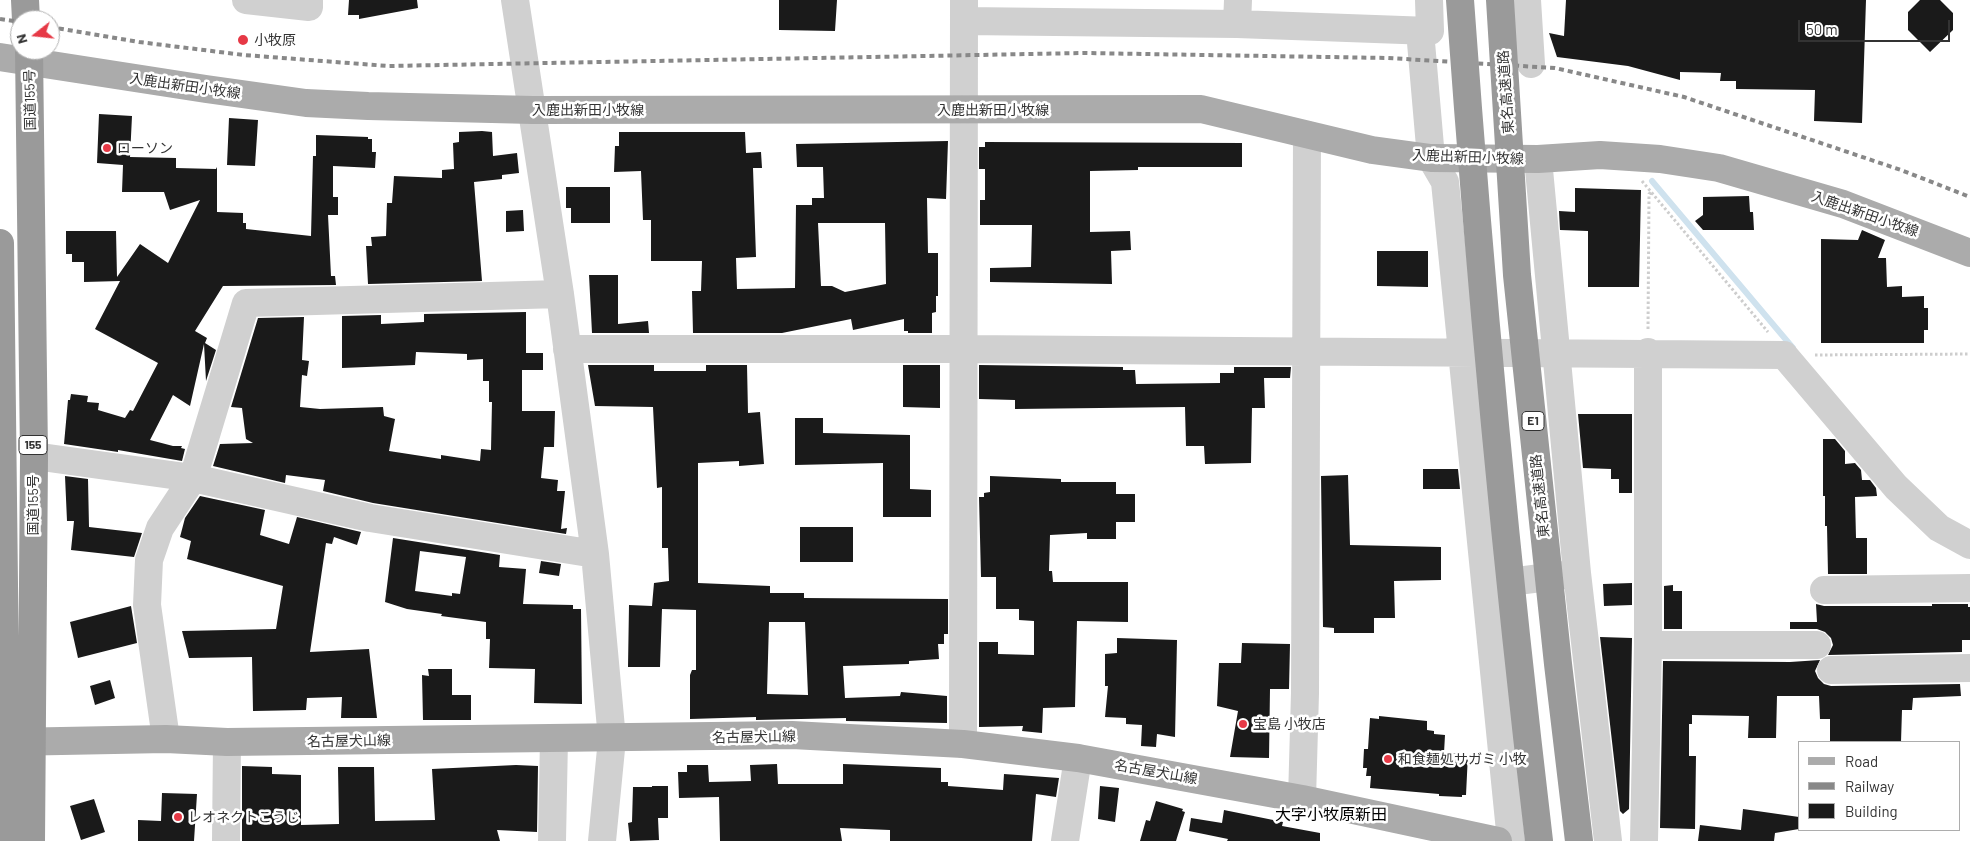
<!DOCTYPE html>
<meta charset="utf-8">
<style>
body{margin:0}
#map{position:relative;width:1970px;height:841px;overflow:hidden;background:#fff;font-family:Barlow,sans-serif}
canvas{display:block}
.legend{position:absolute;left:1798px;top:741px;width:162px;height:90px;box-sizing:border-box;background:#fff;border:1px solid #adadad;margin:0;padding:6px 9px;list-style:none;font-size:15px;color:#333}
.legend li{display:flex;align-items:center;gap:10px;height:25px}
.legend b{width:25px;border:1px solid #adadad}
.north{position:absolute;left:10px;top:10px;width:50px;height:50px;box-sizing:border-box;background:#fff;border:1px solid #adadad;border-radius:50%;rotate:254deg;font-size:14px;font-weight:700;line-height:20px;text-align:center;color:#333}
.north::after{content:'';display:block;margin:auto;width:18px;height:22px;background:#e63946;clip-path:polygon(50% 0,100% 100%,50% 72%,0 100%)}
.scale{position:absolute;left:1798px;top:20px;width:152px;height:22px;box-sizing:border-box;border:2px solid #333;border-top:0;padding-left:6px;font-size:15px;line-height:18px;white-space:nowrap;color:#333;-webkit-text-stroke:4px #fff;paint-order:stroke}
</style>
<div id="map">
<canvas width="1970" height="841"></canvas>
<ul class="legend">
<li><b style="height:6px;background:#ababab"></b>Road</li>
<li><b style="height:6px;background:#888"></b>Railway</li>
<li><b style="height:14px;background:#1a1a1a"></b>Building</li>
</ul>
<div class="north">N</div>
<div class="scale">50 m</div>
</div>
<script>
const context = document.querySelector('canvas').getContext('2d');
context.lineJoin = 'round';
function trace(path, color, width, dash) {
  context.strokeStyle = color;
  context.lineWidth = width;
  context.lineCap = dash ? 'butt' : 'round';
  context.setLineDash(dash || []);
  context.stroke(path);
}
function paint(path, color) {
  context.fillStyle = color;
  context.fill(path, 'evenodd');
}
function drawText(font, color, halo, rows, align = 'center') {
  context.font = font + ' Barlow,"Noto Sans JP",sans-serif';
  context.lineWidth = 5;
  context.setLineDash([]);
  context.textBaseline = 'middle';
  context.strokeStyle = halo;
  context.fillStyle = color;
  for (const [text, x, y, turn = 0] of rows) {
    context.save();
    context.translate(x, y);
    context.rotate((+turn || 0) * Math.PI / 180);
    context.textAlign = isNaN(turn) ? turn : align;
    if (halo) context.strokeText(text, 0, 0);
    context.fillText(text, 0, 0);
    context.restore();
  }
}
const stream = new Path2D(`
 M1652,181L1793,348`);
const building = new Path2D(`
 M349,0H417L418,8L359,19V15H348Z
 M779,0H837L835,31L779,30Z
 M1566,0H1866L1862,123L1814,121L1815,90L1736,89V81H1720L1721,73L1680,72V80L1628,66L1557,57L1549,33L1564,36Z
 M1920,0H1940L1953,13V30L1930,52L1908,30V12Z
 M99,114L132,116L130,157L176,158V168L216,169L217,167V212L243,213V223H246V229L311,236L313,156H316V135L368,137V139H372V152H376L375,168L333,166V197H338V215H328L331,276H335L336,285L223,286L195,331L207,338L205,343L216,350L206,381L204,344L190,406L173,395L150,440L173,446H182L181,448L185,449L182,461L118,450V452L64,444L68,400H70L71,394L88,396L87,402L99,403L98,410L125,418L130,410L133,411L158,363L95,329L120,281L84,282V262H72V254H66V231H116L117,277L140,244L168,263L200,200L170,210L164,192H122L123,165L97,163Z
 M229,118L258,120L255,166L227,165Z
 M482,131L492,132L493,156L517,153L519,173L502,175V179L474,182L482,281L368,284L366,246H372L371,237L386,236L387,203H392L394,176L442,178V170L454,169L453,143L459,142V132Z
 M619,132H745L746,153L761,152L762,168H753L756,257L736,258L737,289L795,288L796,205H812V198H824L823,167H797L796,144L948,141L946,199L927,198L928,253H938V296H936V312L932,313V333H908V331H904V319L853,330L851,319L782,333H693L692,291H701L702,261H651V220H643L641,171L614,172L615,146H619ZM818,223H885L886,284L845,292L832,286H821Z
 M985,142L1242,143V167H1138V170L1090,171V232L1130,231L1131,250L1111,251L1112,284L990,282V268L1031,267L1032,225H980V200H985V169H979V147H985Z
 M566,187H610V223H571V208H566Z
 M1575,188L1641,190L1639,287H1588V231L1560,230L1559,211L1575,212Z
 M1749,196L1750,212H1753L1754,230H1703L1695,221L1703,215V197Z
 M523,210L524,231L506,232V211Z
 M1862,230L1885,240L1878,258H1886L1887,287L1902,286V297L1924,296V308H1928V330H1924V343H1821V239L1858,240Z
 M1377,251H1428V287L1377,286Z
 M589,275H618V324L648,321L649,333H592Z
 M526,312V353H543V370H522V411H555L554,447H544L541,478L558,480L557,491H565L561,529L567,528L566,534L373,503L323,491L325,480L286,475L285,483L213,466L220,444L253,443L246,439L242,408L231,407L258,318L304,317L302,360L309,361L307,376L302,375L300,407L320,409L383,407L384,416L395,419L389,451L441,459V455L480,461L481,449L491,450L492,402H489V381H483V359L467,360V354L416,352L415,365L342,368V316L381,315V324L424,322V314Z
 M588,365H654V371H706V365H747L748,413L760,412L764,464L739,466V461L698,463V583L770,586V593H804V598L948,599V634H944V644H938L939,659L909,661V664L843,666L845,698L900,696L901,692L947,696V723L846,721V718L756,720V717L690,719V675L692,670H696V610L662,609L660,667H628L629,605L652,606L654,583L669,581L668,548H662V487L657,488L653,407L595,406ZM769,622H805L808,695L767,694Z
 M903,365H940V408L903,407Z
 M979,365L1123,367V370H1135L1136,384L1220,383V373H1234V367H1291L1290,378H1264L1265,408H1252L1251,463L1205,464L1204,446H1186L1185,407L1015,409V400L979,399Z
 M1578,414H1632V493H1619V479H1611V469L1583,468Z
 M795,418H823V433L910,435V489L931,490V517H883V463L795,465Z
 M1823,439H1835L1845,451V464L1855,463L1861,470L1862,480H1870L1876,488L1877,496L1855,497L1856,538H1867V574H1828L1827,526H1825V496H1823Z
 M1423,469H1458L1460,489H1423Z
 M1348,475L1350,545L1441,547V580L1394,581L1395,618H1374V633H1334V628L1323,627L1321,476Z
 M65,476L88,479L89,527L142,533L134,557L71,550L74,521H67Z
 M990,476L1061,479V482H1116V494H1135V522H1116V539H1087V533L1050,535L1049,571H1052L1053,582H1128V622L1077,621L1075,707L1043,708L1042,733L1022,731L1023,726L979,727V642H998V654L1034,655V621L1019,620V609H996V577H981L979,497H984V493L990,492Z
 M200,496L265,510L260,535L289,544L297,517L361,532L357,545L334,537L332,544L326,543L310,652L369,649L377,718H341L342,697L307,698L306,710L253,711L252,657L189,658L182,631L276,629L283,586L187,559L191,541L180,537L185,518Z
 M800,527H853V562H800Z
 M393,538L500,555L499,567L526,569L523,604L573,605V609H581L582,704L534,703L535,669L489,668L490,639H486V622L441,616L442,614L407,609L385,602ZM420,551L466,557L460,594L452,593V596L415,591Z
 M541,561L561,564L559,576L539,573Z
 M1632,583V605L1604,606L1603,584Z
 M1673,585V591H1682V629H1664V586Z
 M1816,604L1824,606H1932V604H1968V607H1970V640H1962V652L1828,655L1833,645L1831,638L1825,632L1817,629H1790V622H1817Z
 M131,606L137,643L78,658L70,622Z
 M1600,637L1632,638L1629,809L1623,814L1620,811Z
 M1117,638L1177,640L1175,737L1157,734L1156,747L1141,746L1142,725L1126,724V718L1105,717L1108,686H1105V654L1117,653Z
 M1242,643L1290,644L1289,689H1270L1269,758L1230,757L1238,711L1217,706L1219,663H1241Z
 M1820,660L1815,671L1818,678L1824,684L1831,686L1960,684L1961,696L1913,698L1912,710H1902L1901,742H1830V719H1820L1819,696H1777L1776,738H1748L1749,716L1692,715V724H1689V756H1696L1695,829L1660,828L1663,661L1790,662Z
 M428,669H452V695H471V720H423L422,675L429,676Z
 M110,680L115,698L95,705L90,686Z
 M1379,716L1427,721V730L1434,731V734L1445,735L1444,753L1468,754L1466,795H1462V797L1439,796V794L1370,788L1371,776H1366L1367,768H1363L1364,749H1368L1370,718L1379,719Z
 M777,764L778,784H843V764L941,768V782H948V786L1003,790L1004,774L1059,778L1056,797L1036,794L1032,841H890V830L840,828L842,841H720L719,797L679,798L678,772H687V765H708L709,782L751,781L750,765Z
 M516,765L538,766L537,832L497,830L500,841H242V766L272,767V774L301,775V825L339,824L338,767H374L375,821L435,820L432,769Z
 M652,786H668V818H658L659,840L630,841L628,823L632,822L633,787H652Z
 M1100,786L1119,788L1115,822L1098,819Z
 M162,793L197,794L194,841H138V820L161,821Z
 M94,799L105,832L81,840L70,806Z
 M1156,801L1183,809L1182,811L1185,812L1176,841H1140L1146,820L1150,821Z
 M1743,809L1799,817V829L1775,833L1774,841H1698L1700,825L1741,830Z
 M1224,810L1283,822L1282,826L1320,833V841H1227L1228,839L1189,831L1191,818L1222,823Z`);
const path = new Path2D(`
 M1642,181L1768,332
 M1648,329L1649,194L1651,192
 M1815,355L1970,354`);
const minor = new Path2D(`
 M246,0L309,7V0
 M515,0L560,294L595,554L612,739L602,841
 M1527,0L1531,64
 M964,21L1237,24L1430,31L1429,0
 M1237,24L1238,0
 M1420,31L1431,158L1445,182L1511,841
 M1538,159L1577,573L1608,841
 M567,349H963L1784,355L1896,487L1939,528L1970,545
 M34,456L193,478L370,518L595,554
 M1486,585L1572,574
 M1824,590L1970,588
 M1648,645H1817
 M1831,670L1970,668
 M166,739L147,605L149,560L160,528L193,478L246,303L560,294
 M963,744L964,0
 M1302,799L1305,693L1307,135
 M226,841L227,742
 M552,841L554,739
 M1065,841L1078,758
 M1644,841L1648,645V352`);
const major = new Path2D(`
 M0,57L206,89L306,103L368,106L533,110L1201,109L1372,150L1431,158L1538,159L1600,155L1660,159L1719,168L1843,204L1970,253
 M9,742L166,739L227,742L792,735L963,744L1078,758L1302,799L1498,841`);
const highway = new Path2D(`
 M25,0L26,20
 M29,50L34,456L31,841
 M0,243L7,841`);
const rail = new Path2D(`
 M0,19L20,22
 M50,27L139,42L244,55L388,66L1084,53L1388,58L1555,68L1684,97L1901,170L1970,197`);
const highwayBridge = new Path2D(`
 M1460,0C1480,281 1506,561 1539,841
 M1500,0L1517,275L1558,664L1579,841`);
const markers = [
 [243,40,6,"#e63946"],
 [107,148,5,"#e63946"],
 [1243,724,5,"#e63946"],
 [1388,759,5,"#e63946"],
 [178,817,5,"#e63946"]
];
const shields = [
 [1533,421,22],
 [33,445,28]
];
const shieldNames = [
 ["E1",1533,421],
 ["155",33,445]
];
const poiNames = [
 ["小牧原",254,40],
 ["ローソン",117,148],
 ["宝島 小牧店",1253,724],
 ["和食麺処サガミ 小牧",1398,759],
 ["レオネクトこうじ",188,817]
];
const streetNames = [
 ["入鹿出新田小牧線",185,86,8],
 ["東名高速道路",1506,92,-94],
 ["国道155号",30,100,-91],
 ["入鹿出新田小牧線",588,110],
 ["入鹿出新田小牧線",993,110],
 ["入鹿出新田小牧線",1468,157,2],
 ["入鹿出新田小牧線",1865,214,19],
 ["東名高速道路",1540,496,-96],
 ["国道155号",33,505,-90],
 ["名古屋犬山線",754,737,-1],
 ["名古屋犬山線",349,741,-1],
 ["名古屋犬山線",1156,772,10]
];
const quarterNames = [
 ["大字小牧原新田",1331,815]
];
trace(stream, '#cfe2ee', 6);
paint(building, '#1a1a1a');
trace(path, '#cdcdcd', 3, [2.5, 2.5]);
trace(minor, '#d0d0d0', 28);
trace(major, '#ababab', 28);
trace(highway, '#9a9a9a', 28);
trace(rail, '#888', 4, [5, 4]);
trace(highwayBridge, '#9a9a9a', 28);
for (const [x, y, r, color] of markers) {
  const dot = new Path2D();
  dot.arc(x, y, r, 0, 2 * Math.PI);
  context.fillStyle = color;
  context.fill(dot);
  trace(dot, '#fff', 2);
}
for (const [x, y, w] of shields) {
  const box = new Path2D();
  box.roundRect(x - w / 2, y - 9.5, w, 19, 4);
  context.fillStyle = '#fff';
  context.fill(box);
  trace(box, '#333', 1);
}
drawText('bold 12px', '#333', null, shieldNames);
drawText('14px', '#333', '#fff', poiNames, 'left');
drawText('14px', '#333', '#fff', streetNames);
drawText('16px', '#000', '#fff', quarterNames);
</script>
